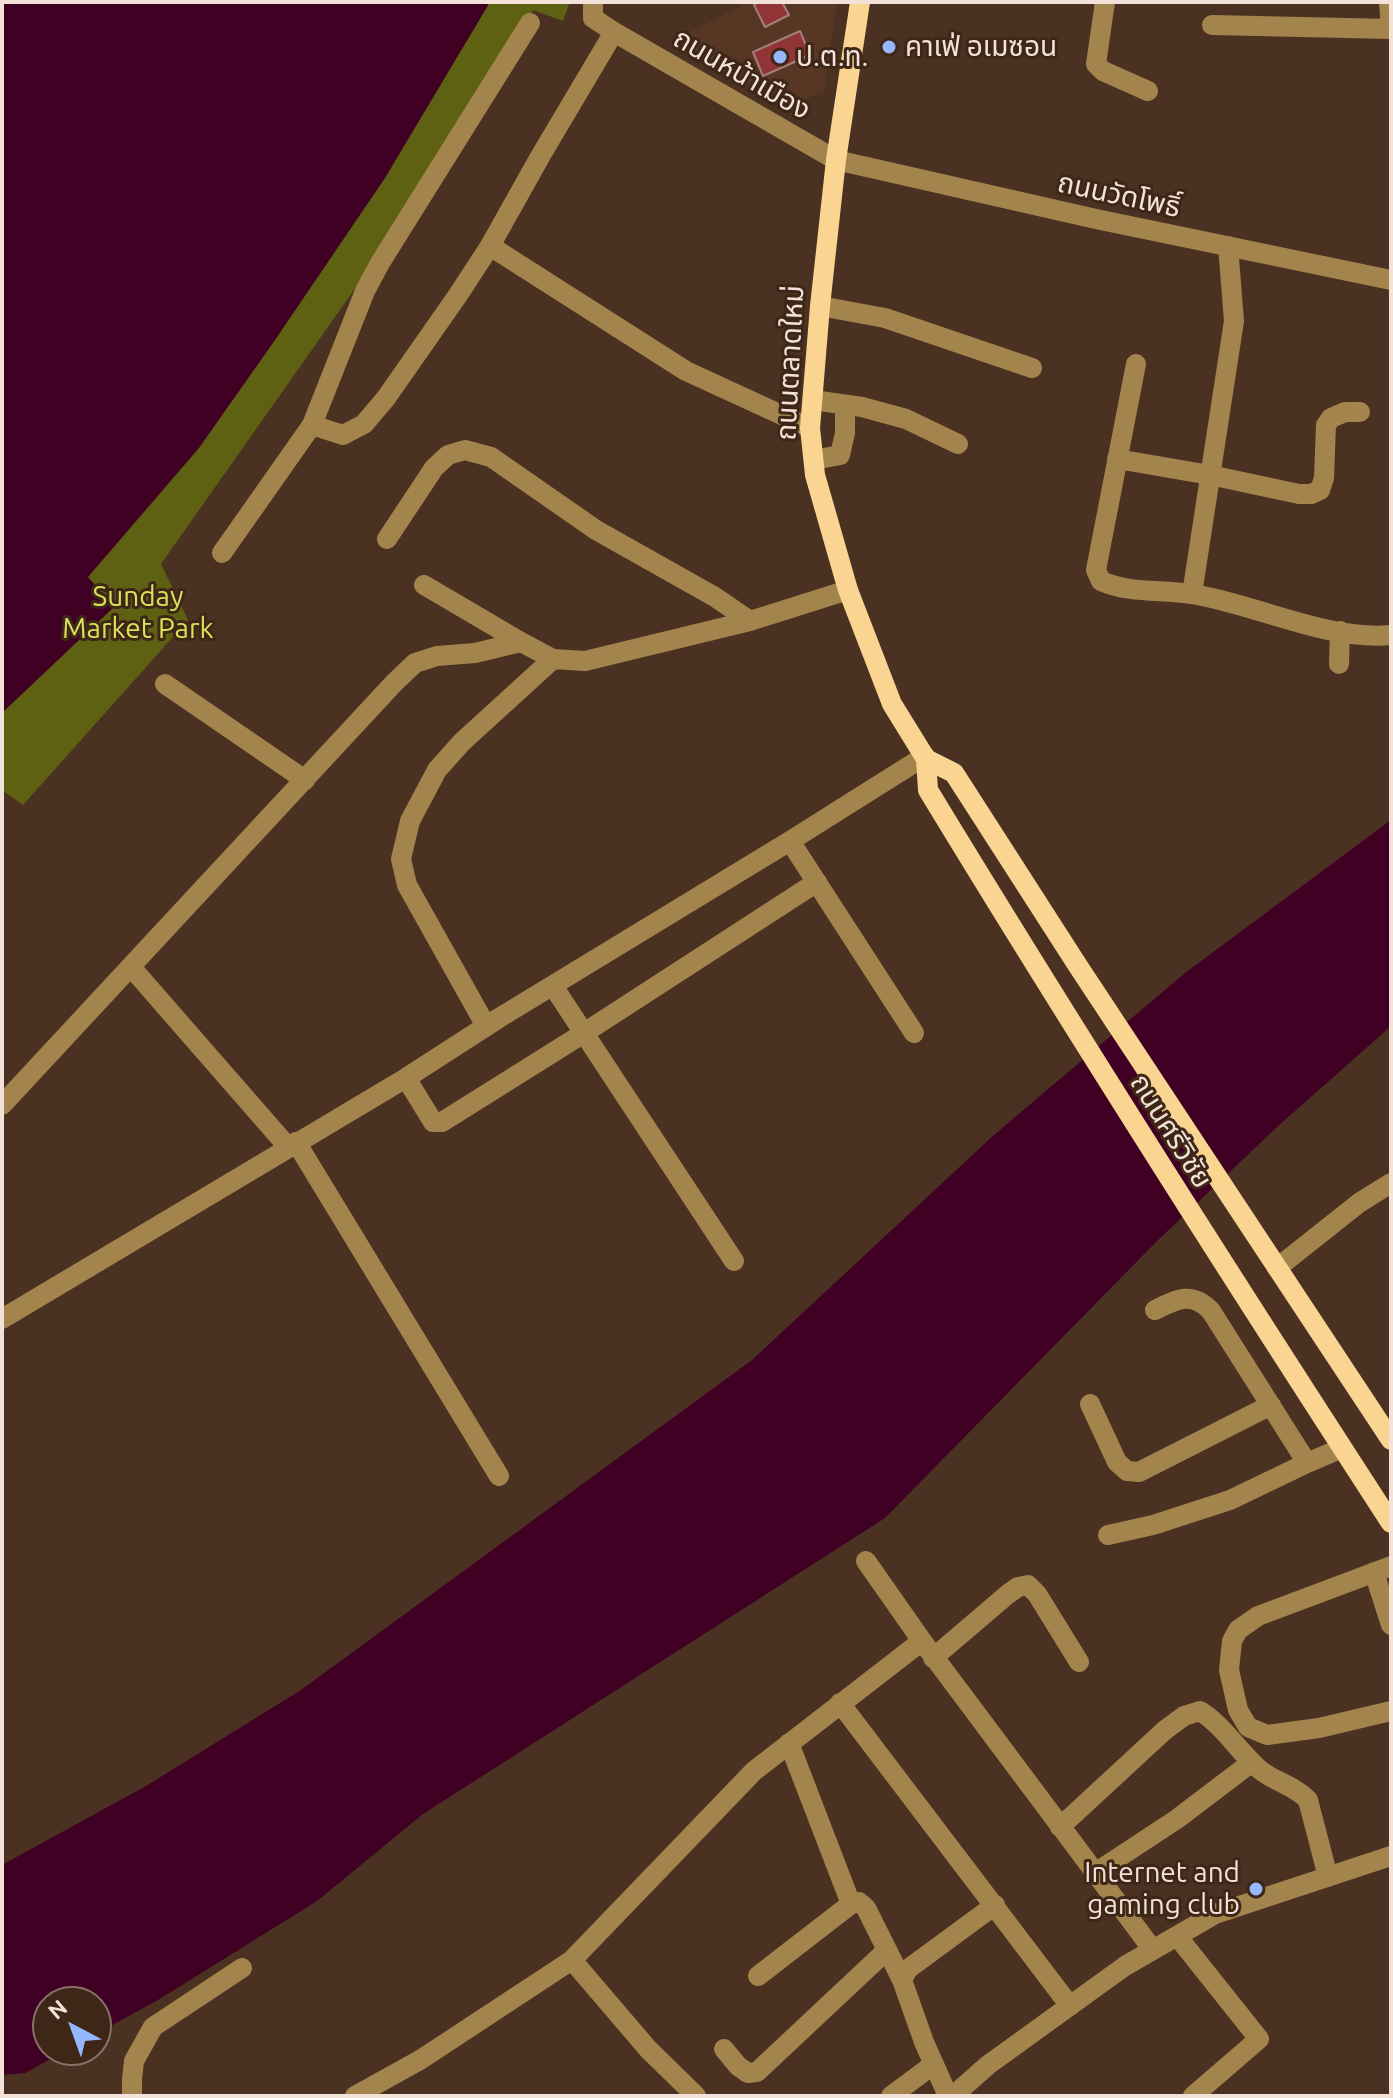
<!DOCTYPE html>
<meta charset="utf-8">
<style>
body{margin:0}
#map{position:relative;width:1393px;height:2098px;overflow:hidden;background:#4a3121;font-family:Ubuntu,sans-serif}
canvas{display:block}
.frame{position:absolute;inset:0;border:4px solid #f3e2d9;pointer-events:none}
.north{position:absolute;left:32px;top:1986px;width:80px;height:80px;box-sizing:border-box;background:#3f2717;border:2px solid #877265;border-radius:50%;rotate:319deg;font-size:22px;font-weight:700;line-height:32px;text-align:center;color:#f3e2d9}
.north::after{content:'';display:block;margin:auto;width:28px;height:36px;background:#95b7fd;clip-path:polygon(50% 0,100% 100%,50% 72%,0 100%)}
</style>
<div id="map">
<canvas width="1393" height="2098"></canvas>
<div class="frame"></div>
<div class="north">N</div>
</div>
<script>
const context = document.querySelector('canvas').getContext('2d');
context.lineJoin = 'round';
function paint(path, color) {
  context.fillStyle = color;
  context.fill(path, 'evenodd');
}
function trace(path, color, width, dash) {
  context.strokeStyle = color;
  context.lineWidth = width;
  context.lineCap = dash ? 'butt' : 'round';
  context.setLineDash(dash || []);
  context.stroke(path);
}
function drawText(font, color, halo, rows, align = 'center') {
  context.font = font + ' Ubuntu,"Noto Sans Thai",sans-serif';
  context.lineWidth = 6;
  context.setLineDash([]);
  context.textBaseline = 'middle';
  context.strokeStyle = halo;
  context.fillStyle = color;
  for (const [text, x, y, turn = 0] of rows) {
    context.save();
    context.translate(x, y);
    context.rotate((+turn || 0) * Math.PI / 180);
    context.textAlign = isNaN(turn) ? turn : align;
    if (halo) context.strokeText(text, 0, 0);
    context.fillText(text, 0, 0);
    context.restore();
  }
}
const built = new Path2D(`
 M749,2H837L824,92L788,104L669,43Z`);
const green = new Path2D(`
 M470,2H570L563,21L533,10L385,246L161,564L188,620L23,805L2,790V707L69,577Z`);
const water = new Path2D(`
 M2,2H490L385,178L275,340L199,448L88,577L114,607L2,713Z
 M1391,820V1026L1277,1127L1157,1241L885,1518L423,1814L317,1901L158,2000L96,2034V2002H48V2050H67L25,2073L2,2075V1865L146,1786L301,1690L752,1360L994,1135L1185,973Z`);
const building = new Path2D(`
 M759,2H782L789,15L765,27L754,5Z
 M800,31L810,55L763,76L753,52Z`);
const minor = new Path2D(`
 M593,2V18L614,32L836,160L1096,219L1391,280
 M1105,2L1096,64L1103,71L1148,91
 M1212,25L1391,29L1389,2
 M490,246L686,371L810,428
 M820,306L885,318L1032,368
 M1136,364L1096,570L1101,581C1131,594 1160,589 1192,594C1255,604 1327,641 1391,635
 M813,400L862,407L906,419L958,444
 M312,425L365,291L380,263L530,23
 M1117,459L1210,475L1299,494H1311L1320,490L1324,478L1326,425L1331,418L1345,412H1360
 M814,460L840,455L845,433V405
 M387,539L434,468L448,455L465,450L491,457L596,530L715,597L750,621
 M222,553L312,425L343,435L364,424L386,398L458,295L490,246L541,155L614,32
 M424,585L521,642L553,659L585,661L750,621L848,590
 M1192,594L1234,321L1228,246
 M1339,664L1340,631
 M165,684L305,780
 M790,841L914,1033
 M131,967L288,1147
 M553,986L734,1261
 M486,1026L407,885L401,859L410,821L437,770L462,742L553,659
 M406,1078L433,1122H442L584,1033L817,882
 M2,1105L394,683L415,663L437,656L475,653L521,642
 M296,1142L499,1476
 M1277,1268L1359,1203L1391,1183
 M1155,1310C1177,1299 1192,1291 1211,1311L1307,1463L1342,1448
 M2,1319L406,1078L499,1018L790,841L925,756
 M1090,1404L1117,1462L1127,1471L1139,1472L1271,1405
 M1108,1535L1153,1525L1230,1500L1307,1463
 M866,1561L922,1641
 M1391,1566L1258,1616L1238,1630L1232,1641L1229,1670L1238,1710L1248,1727L1267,1735L1319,1728L1391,1711
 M1374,1572L1391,1625
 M933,1658L1008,1594L1018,1587L1028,1585L1037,1594L1079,1662
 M840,1703L1070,2006
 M789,1743L851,1904
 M1060,1827L1165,1730L1184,1716L1200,1711C1224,1726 1238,1751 1259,1769C1274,1782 1294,1785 1308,1800L1328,1877
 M1095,1873L1177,1819L1252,1762
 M1177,1936L1259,2039L1193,2096
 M572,1960L648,2049L696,2096
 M758,1976L851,1904L859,1902L866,1908L902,1980L924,2042L948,2096
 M902,1980L908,1969L995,1905
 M724,2049L738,2066L748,2073L757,2072L887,1950
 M132,2096V2079L134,2061L153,2027L242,1968
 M355,2096L420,2060L572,1960L754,1771L922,1641L1153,1950
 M891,2096L934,2064
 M953,2096L988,2065L1125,1966L1215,1914L1391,1856`);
const major = new Path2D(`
 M860,2L836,160L820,306L810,428L815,475L848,590L892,704L926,759L928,790C1078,1037 1234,1281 1391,1523
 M926,759L954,773L1078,966L1391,1440`);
const markers = [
 [889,47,8,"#95b7fd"],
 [780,57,8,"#95b7fd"],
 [1256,1889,8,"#95b7fd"]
];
const poiNames = [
 ["คาเฟ่ อเมซอน",905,47],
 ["ป.ต.ท.",796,57],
 ["Internet and",1240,1873,"right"],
 ["gaming club",1240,1905,"right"]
];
const streetNames = [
 ["ถนนหน้าเมือง",742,74,30],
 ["ถนนวัดโพธิ์",1119,195,12],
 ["ถนนตลาดใหม่",790,363,-87],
 ["ถนนศรีวิชัย",1171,1131,58]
];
const parkNames = [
 ["Sunday",138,597],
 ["Market Park",138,629]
];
paint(built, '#573724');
paint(green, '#5f6112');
paint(water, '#3f0024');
paint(building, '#913436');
trace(building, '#a27e7c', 2);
trace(minor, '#a3844c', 20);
trace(major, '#fad592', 20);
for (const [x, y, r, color] of markers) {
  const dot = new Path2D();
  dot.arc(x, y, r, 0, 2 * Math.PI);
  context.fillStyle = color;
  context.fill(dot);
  trace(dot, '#3f2717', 3);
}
drawText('28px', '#f3e2d9', '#3f2717', poiNames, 'left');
drawText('28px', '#f3e2d9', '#3f2717', streetNames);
drawText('28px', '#dbe05a', '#3f2717', parkNames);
</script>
